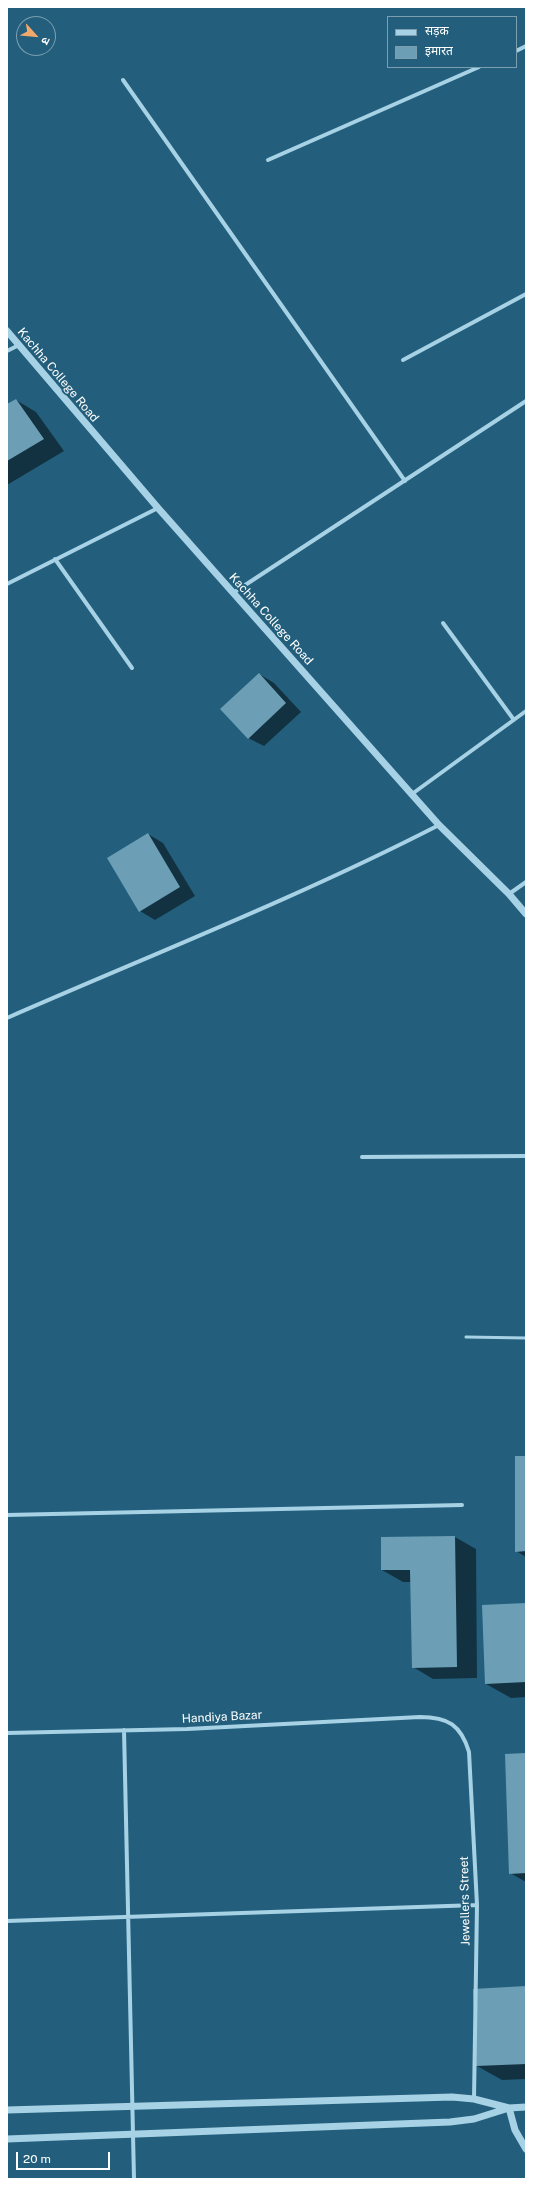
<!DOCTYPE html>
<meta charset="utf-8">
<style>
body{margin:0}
#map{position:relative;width:533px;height:2186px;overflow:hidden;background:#235f7c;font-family:"Public Sans","Noto Sans Devanagari",sans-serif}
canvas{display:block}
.frame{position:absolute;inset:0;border:8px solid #fff;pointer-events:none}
.legend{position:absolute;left:387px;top:16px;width:130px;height:52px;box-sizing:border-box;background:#235f7c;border:1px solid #7b9fb0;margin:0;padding:5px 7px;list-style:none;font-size:12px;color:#fff}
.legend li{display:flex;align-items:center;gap:8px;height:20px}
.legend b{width:20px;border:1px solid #7b9fb0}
.north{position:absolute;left:16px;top:16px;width:40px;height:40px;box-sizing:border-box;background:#235f7c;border:1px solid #7b9fb0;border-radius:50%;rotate:117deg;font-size:11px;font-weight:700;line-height:16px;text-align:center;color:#fff}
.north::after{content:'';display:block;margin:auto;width:14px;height:18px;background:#f0a96a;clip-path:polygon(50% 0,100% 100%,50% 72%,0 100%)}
.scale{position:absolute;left:16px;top:2152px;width:94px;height:18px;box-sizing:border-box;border:2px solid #fff;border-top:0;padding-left:5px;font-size:12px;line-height:14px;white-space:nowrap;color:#fff;-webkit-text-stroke:3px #235f7c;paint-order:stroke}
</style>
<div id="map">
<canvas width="533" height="2186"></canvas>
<div class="frame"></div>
<ul class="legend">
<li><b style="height:5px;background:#a7d2e5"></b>सड़क</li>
<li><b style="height:11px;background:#6c9fb6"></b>इमारत</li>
</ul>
<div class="north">उ</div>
<div class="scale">20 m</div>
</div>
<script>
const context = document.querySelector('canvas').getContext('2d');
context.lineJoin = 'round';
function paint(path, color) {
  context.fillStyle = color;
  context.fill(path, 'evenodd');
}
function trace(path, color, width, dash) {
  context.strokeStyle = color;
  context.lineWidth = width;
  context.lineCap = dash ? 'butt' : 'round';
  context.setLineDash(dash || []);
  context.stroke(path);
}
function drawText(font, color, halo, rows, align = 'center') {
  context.font = font + ' "Public Sans",sans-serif';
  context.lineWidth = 4;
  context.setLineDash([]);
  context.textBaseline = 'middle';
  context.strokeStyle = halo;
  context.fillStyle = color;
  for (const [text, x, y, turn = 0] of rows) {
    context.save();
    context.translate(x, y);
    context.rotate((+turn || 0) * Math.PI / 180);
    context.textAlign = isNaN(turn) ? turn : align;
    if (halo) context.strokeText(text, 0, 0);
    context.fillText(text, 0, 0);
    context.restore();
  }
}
const shadow = new Path2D(`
 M16,400L36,412L64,451L7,485V405Z
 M259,674L274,683L301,712L264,746L248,738Z
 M148,834L163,843L195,896L155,920L140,911Z
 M526,1457V1557L516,1551Z
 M455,1537L476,1549L477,1678L433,1679L413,1667L411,1582H403L382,1570V1538Z
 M526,1604V1697L511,1698L486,1684Z
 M526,1754V1882L510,1873Z
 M526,1987V2079L502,2080L477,2066Z`);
const building = new Path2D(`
 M16,399L44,439L7,461V404Z
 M259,673L286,703L248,739L220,709Z
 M148,833L180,887L139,912L107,858Z
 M515,1456H526V1551L515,1552Z
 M455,1536L457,1667L412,1668L410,1570H381V1537Z
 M526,1603V1682L485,1684L482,1605Z
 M526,1753V1873L509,1874L505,1754Z
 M526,1986V2064L476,2066L473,1989Z`);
const service = new Path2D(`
 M466,1337L526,1338`);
const minor = new Path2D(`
 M516,51L526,46
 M123,80L405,481
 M268,160L479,67
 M7,351L19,345
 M403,360L526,294
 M55,559L132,668
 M7,584L158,508
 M233,593L526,401
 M443,623L514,720
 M412,794L526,711
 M509,894L526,882
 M7,1018C151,955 299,897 439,825
 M362,1157L526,1156
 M7,1515L462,1505
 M124,1730L134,2179
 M7,1733L187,1729L420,1717C448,1717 461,1725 469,1752L477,1905L474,2099
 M7,1921L477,1905`);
const tertiary = new Path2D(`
 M7,331L158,508L439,825L509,894L526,914
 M509,2108L515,2130L526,2149
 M7,2110L452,2097L474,2099L509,2108
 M7,2139L450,2122L474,2119L509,2108L526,2107`);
const streetNames = [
 ["Kachha College Road",58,375,50],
 ["Kachha College Road",271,619,48],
 ["Handiya Bazar",222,1717,-3],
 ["Jewellers Street",465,1901,-91]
];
paint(shadow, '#0007');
paint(building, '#6c9fb6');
trace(service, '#a7d2e5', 3);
trace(minor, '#a7d2e5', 4);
trace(tertiary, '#a7d2e5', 7);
drawText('12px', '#fff', '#235f7c', streetNames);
</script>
